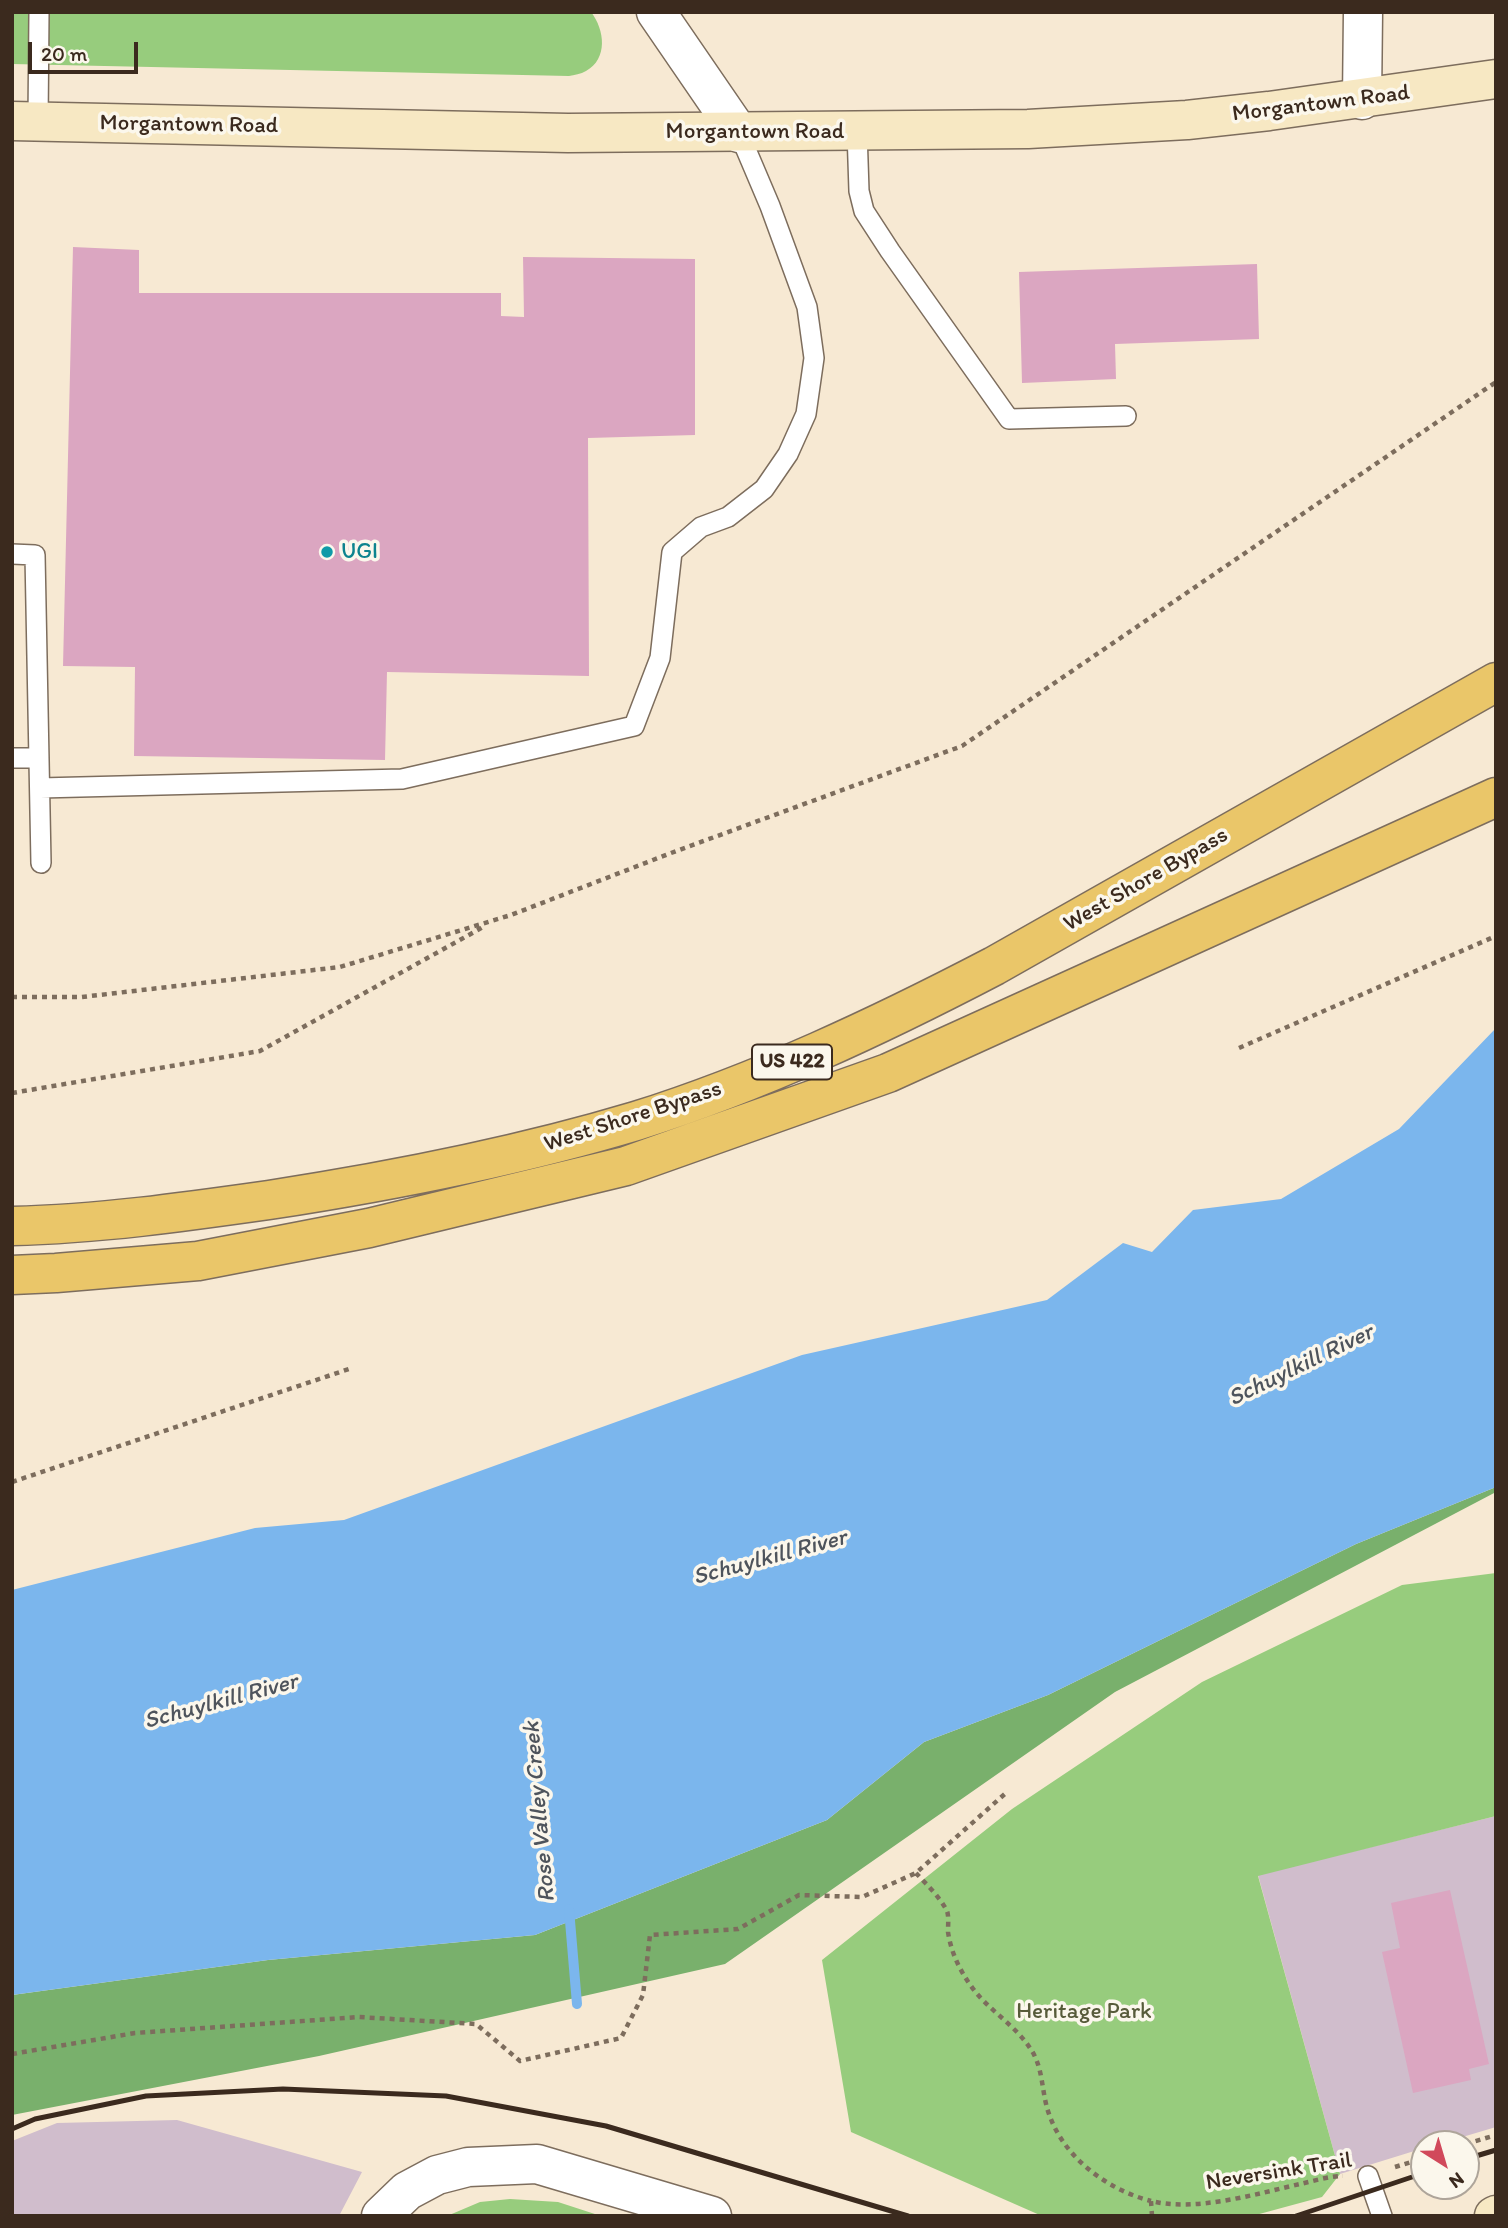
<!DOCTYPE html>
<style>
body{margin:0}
#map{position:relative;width:1508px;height:2228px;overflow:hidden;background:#f7e9d3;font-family:Itim,sans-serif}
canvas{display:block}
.frame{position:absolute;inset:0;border:14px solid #3b2a1e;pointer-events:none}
.north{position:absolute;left:1410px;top:2130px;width:70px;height:70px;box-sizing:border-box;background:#fbf7ec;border:2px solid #aea59a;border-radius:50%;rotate:143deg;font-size:19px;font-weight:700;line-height:28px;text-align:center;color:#3b2a1e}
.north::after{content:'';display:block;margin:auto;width:24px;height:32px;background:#d1495b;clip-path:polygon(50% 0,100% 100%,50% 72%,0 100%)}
.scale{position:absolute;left:28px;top:42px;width:110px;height:32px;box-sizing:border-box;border:4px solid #3b2a1e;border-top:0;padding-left:9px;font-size:21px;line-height:24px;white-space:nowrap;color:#3b2a1e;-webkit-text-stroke:5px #fbf7ec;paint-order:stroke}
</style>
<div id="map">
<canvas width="1508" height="2228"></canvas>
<div class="frame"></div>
<div class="north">N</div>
<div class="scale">20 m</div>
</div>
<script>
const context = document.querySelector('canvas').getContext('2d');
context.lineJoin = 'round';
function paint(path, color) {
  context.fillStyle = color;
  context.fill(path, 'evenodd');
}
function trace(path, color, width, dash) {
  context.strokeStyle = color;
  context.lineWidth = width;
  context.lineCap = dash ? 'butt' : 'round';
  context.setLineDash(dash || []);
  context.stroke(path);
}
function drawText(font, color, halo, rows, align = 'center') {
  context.font = font + ' Itim,sans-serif';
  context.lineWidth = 7;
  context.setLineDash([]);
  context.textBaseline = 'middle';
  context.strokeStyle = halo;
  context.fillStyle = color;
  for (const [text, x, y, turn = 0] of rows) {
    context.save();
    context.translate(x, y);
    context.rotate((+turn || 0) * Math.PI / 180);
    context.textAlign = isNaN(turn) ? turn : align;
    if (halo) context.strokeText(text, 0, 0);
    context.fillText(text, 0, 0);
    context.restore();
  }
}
const industrial = new Path2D(`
 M1496,1816V2127L1439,2144H1424V2148L1340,2174L1258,1875Z
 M177,2120L362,2172L339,2216H12V2141L57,2123Z`);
const green = new Path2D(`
 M12,12H591C605,30 608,59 586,71C581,74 574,75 569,76L12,64Z
 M1496,1573V1816L1258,1876L1340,2174L1322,2197L1252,2216H1042L851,2132L822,1960L1012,1809L1202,1682L1402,1585Z
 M510,2199L558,2202L601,2216H447L480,2202Z`);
const forest = new Path2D(`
 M1496,1487V1492L1115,1692L725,1964L319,2056L12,2115V1995L268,1960L535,1935L827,1820L924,1742L1048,1695L1356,1544Z`);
const water = new Path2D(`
 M1496,1028V1487L1356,1544L1048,1695L924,1742L827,1820L535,1935L268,1960L12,1995V1590L255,1528L344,1520L802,1355L1047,1300L1123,1243L1152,1252L1193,1210L1281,1199L1399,1129Z`);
const stream = new Path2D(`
 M569,1909L577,2004`);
const building = new Path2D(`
 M73,247L139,250V293H501V316L524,317L523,257L695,259V435L588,438L589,676L387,672L385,760L134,756L135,667L63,666Z
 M1257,264L1259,339L1115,344L1116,379L1022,383L1019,272Z
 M1450,1890L1489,2064L1469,2069L1471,2080L1413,2093L1382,1952L1400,1948L1391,1903Z`);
const path = new Path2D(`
 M12,997H82L340,967L511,915L671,853L962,746L1496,382
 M1239,1048L1496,936
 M12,1093L260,1051L485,926
 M12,1482L352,1368
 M916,1873C926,1884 940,1897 947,1911C949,1916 948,1925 948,1932C951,1952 959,1969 971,1986C987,2009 1014,2024 1030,2048C1044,2068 1041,2092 1049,2114C1064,2158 1108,2190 1151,2201
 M12,2054L135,2033L359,2017L476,2024L520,2061L621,2038L643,1995L650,1935L738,1929L799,1895L862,1897L916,1873L1007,1792
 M1466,2144L1496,2135
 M1395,2167L1424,2158
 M1152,2216L1151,2201C1196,2212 1256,2194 1300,2184C1314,2181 1329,2176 1343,2176`);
const lane = new Path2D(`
 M38,122L39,12
 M857,131L859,191L864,211L890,251L1009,419L1126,416
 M12,554L35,555L41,863
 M12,758H39
 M40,788L402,779L634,726L660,658L672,552L701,527L728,517L764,489L788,454L806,414L814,358L807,307L770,206L739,133
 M1368,2176L1382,2216`);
const street = new Path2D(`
 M656,12L739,133
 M1362,100L1363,12
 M381,2216L407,2191L437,2175L468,2167L537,2164L712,2216`);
const secondary = new Path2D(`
 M12,121L568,133L1028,129L1187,120L1269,111L1496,79
 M1494,2216L1496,2215`);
const highway = new Path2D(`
 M12,1226C99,1224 184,1212 269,1200C393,1181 516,1157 636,1121C760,1082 879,1026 994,966L1496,682
 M12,1275L56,1273L198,1261L369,1228L626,1166L888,1073L1496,797`);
const rail = new Path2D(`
 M12,2129L35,2119L146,2096L283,2089L446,2096L606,2126L908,2216
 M1466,2159L1496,2150
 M1296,2216L1424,2173`);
const markers = [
 [327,552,7,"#0f9aa8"]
];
const shields = [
 [792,1062,80]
];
const shieldNames = [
 ["US 422",792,1062]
];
const streetNames = [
 ["Morgantown Road",1321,104,-7],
 ["Morgantown Road",189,125,1],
 ["Morgantown Road",755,132],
 ["West Shore Bypass",1146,880,-30],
 ["West Shore Bypass",633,1117,-18],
 ["Neversink Trail",1279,2172,-9]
];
const cultureNames = [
 ["UGI",341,552]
];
const parkNames = [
 ["Heritage Park",1084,2012]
];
const waterNames = [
 ["Schuylkill River",1301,1366,-26],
 ["Schuylkill River",770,1558,-15],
 ["Schuylkill River",221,1702,-15],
 ["Rose Valley Creek",540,1812,-95]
];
paint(industrial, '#d0bdcc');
paint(green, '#97cc7d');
paint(forest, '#79b06c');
paint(water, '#7bb6ed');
trace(stream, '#7bb6ed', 10);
paint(building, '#dba6c1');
trace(lane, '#7d6d5d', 22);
trace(street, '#7d6d5d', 41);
trace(secondary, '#7d6d5d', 41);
trace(highway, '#7d6d5d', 41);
trace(path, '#7d6d5d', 4.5, [5, 5]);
trace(lane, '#fff', 19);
trace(street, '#fff', 38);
trace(secondary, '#f7e8c3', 38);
trace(highway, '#eac669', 38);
trace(rail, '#3b2a1e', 5);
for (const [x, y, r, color] of markers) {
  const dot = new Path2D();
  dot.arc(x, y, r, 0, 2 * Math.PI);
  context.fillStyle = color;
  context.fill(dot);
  trace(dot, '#fbf7ec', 2.5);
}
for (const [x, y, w] of shields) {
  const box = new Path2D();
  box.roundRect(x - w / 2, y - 17.5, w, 35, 5);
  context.fillStyle = '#fbf7ec';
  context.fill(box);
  trace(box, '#3b2a1e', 2);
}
drawText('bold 21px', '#3b2a1e', null, shieldNames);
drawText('23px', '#3b2a1e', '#fbf7ec', streetNames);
drawText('23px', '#0d838f', '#fbf7ec', cultureNames, 'left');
drawText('23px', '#575b3a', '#fbf7ec', parkNames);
drawText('italic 24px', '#4e545c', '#fbf7ec', waterNames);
</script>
